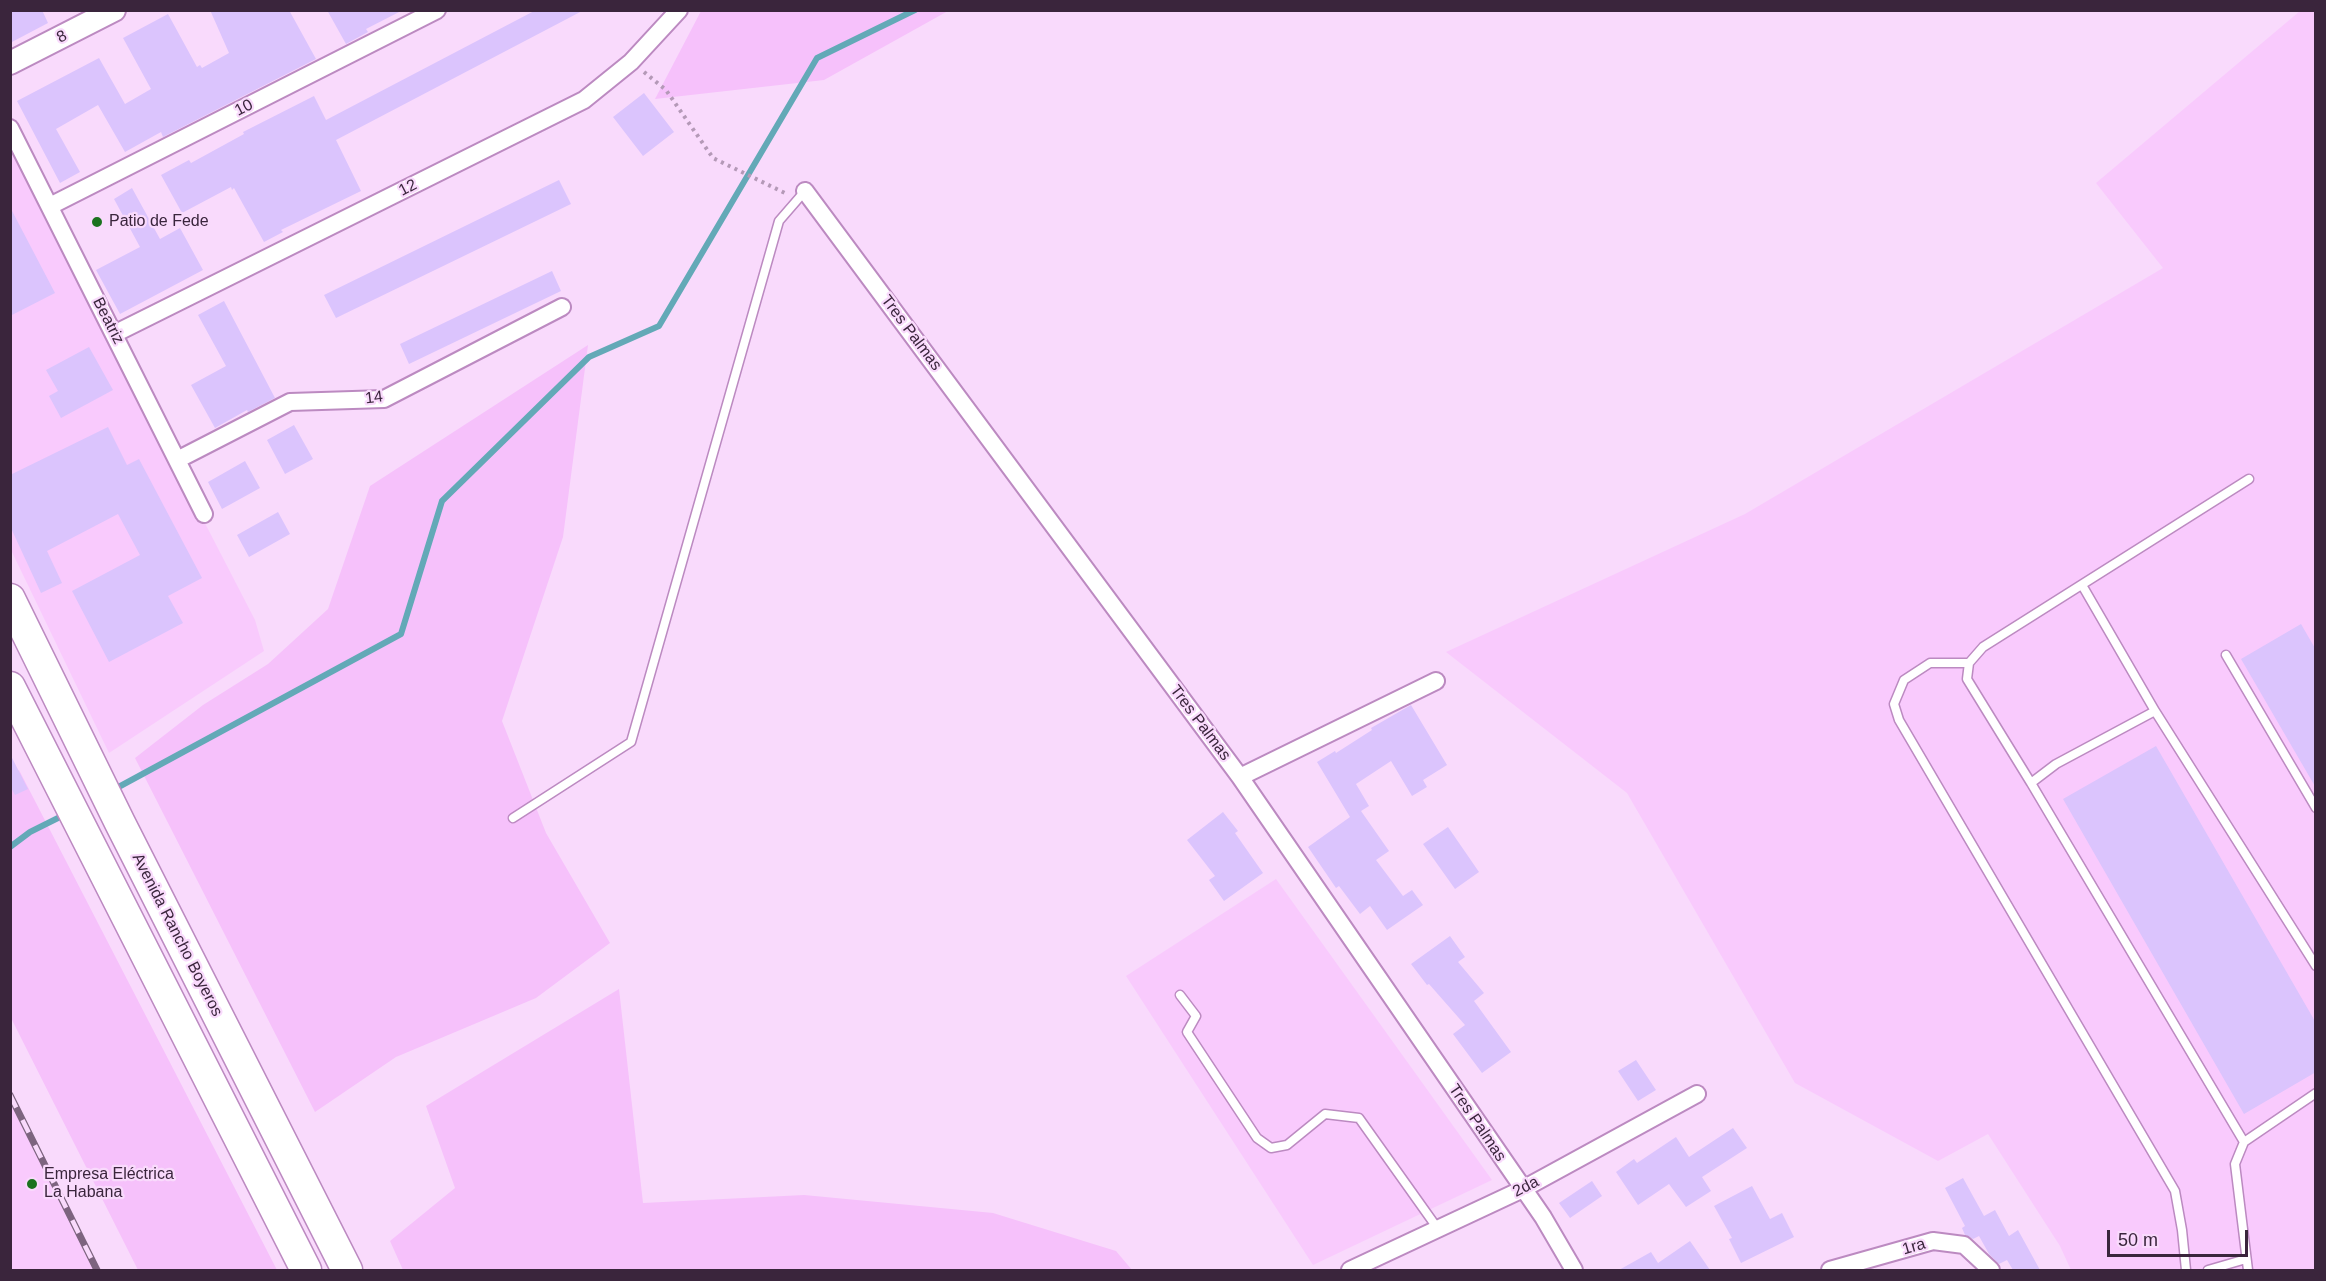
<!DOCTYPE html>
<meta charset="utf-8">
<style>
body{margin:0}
#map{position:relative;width:2326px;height:1281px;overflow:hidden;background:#f9dafc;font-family:Arial,sans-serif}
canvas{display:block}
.frame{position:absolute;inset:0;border:12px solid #3a253c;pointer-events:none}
.scale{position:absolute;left:2107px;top:1230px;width:141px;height:27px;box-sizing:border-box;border:3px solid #3a253c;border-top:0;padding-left:8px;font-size:18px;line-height:21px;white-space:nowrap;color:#3a253c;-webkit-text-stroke:4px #f9dafc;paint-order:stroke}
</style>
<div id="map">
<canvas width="2326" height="1281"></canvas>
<div class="frame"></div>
<div class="scale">50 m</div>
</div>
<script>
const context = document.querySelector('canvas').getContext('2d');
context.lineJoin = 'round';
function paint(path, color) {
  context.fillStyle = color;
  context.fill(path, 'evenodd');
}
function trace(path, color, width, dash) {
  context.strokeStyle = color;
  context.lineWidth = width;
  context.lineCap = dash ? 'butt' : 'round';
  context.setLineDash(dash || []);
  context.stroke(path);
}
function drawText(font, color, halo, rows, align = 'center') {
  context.font = font + ' Arial,sans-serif';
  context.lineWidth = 4.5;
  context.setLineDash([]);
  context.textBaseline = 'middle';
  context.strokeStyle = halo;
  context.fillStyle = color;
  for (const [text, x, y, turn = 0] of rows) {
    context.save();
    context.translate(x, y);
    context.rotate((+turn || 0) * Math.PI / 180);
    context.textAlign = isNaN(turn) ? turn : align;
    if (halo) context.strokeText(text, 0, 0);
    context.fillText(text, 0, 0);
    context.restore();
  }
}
const built = new Path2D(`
 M2300,11H2314L2315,12V1270H2071L2060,1246L1988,1134L1938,1161L1795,1083L1627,793L1446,652L1745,514L2163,268L2096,183Z
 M11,148L255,620L264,651L109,753L11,550Z
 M1276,879L1492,1180L1313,1265L1126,976Z
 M11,1097L96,1270H11Z`);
const green = new Path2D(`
 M701,11V10L948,11L824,80L655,99Z
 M588,345L563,537L502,721L546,833L610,943L536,998L396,1057L315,1112L135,758L203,705L268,664L328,609L370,486Z
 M19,770L277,1270H138L11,1018L10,775Z
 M619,989L643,1203L804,1195L993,1213L1116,1251L1132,1270H403L390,1241L455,1188L426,1106Z`);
const stream = new Path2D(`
 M113,790L401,634L442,501L589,357L659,326L817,58L915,10
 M10,847L30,832L66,814`);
const building = new Path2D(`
 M10,10H42L48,23L10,43Z
 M210,10H289L316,59L163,137L161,132L125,152L98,105L56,129L80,172L60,183L17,101L99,58L125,104L151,89L123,38L168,14L197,67L200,65L202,68L229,53Z
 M327,10H403L366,29L368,32L346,44Z
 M536,10H584L336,140L361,191L281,230L283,232L264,242L234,188L232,190L231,187L182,213L161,175L189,160L191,163L244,134L243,132L314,96L326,120Z
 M644,93L674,132L643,156L613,117Z
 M559,180L571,204L336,318L324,295Z
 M132,188L160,239L180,228L203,270L120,314L96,270L140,247L114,199Z
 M10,207L55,293L10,316Z
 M552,271L561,291L409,364L400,344Z
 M224,301L275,398L248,412L247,410L215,428L191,385L226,366L198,315Z
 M89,347L113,390L61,418L49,396L58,391L46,370Z
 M294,425L313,459L285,474L267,440Z
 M108,427L127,465L139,459L202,578L168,596L183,623L109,662L72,591L140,555L118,514L47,551L62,583L41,593L10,526V475Z
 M245,461L260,488L222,509L208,482Z
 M278,512L290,534L249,557L237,535Z
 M2301,624L2316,650V788L2241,659Z
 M1411,705L1447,765L1423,780L1427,787L1412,796L1391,761L1356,784L1369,806L1361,811L1389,851L1376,860L1403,896L1412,890L1423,905L1387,930L1370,906L1360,914L1339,886L1336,888L1308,847L1350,817L1317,762L1335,751L1336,753L1372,730L1371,728Z
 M2156,746L2316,1023V1072L2244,1114L2063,799Z
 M10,754L28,789L15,795L10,786Z
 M1223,812L1238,831L1235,833L1263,873L1224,901L1209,880L1215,876L1187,840Z
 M1448,827L1479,872L1455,889L1423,844Z
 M1450,936L1465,957L1458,962L1484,993L1474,1001L1511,1052L1482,1073L1453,1034L1465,1025L1429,984L1427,985L1411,964Z
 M1636,1060L1656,1090L1638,1101L1618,1071Z
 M1733,1128L1747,1148L1702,1177L1711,1191L1686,1207L1669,1184L1638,1205L1616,1172L1634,1159L1637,1163L1676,1137L1689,1157Z
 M1963,1178L1984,1216L1995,1210L2009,1236L2018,1230L2040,1270H2013L2007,1260L1999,1264L1989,1254L1979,1236L1973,1239L1965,1235L1962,1228L1965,1226L1945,1188Z
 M1592,1181L1602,1196L1570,1218L1559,1203Z
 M1752,1186L1770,1219L1782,1213L1794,1237L1741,1263L1729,1239L1732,1238L1714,1206Z
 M1690,1241L1710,1270H1619L1651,1252L1658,1263Z`);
const path = new Path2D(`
 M644,72L666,90L713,158L787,194`);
const lane = new Path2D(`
 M2082,585L2155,711
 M2226,655L2316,808
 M1969,663H1930L1904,680L1894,704L1899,720L2175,1191L2182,1230L2186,1270
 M2031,783L1967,679L1969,663L1983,647L2249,479
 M513,818L631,742L779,221L805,191
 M1180,995L1196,1016L1187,1032L1257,1138L1271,1148L1287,1145L1325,1114L1359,1118L1438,1229
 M2244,1142L2031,783L2056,764L2155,711L2316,966
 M2208,1270L2246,1259
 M2248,1270L2235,1164L2244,1142L2316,1093`);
const street = new Path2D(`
 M10,128L204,514
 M805,191L1240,777L1543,1217L1574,1270
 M50,206L437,10
 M114,334L584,100L631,62L679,10
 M179,459L290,402L384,399L562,307
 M1240,777L1436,681
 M1350,1270L1523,1189L1697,1094
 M1830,1270L1933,1241L1964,1245L1991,1270`);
const secondary = new Path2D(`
 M10,63L114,10`);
const highway = new Path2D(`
 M10,599L120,823L347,1270
 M10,687L306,1270`);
const rail = new Path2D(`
 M10,1095L97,1270`);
const markers = [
 [97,222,6,"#1b721e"],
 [32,1184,6,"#1b721e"]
];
const streetNames = [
 ["8",62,37,-27],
 ["10",244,108,-27],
 ["12",408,188,-27],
 ["Beatriz",108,321,63],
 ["Tres Palmas",911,333,53],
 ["14",374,398,-7],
 ["Tres Palmas",1200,723,53],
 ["Avenida Rancho Boyeros",177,935,63],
 ["Tres Palmas",1477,1123,56],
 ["2da",1526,1187,-27],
 ["1ra",1914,1247,-16]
];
const poiNames = [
 ["Patio de Fede",109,222],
 ["Empresa Eléctrica",44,1175],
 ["La Habana",44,1193]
];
paint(built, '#f9cafd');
paint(green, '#f6c1fb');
trace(stream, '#63a9b7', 6);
paint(building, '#dbc4fd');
trace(lane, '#bc8ac1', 11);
trace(street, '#bc8ac1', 20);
trace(secondary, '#bc8ac1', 26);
trace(highway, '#bc8ac1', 33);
trace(path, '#b499b7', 4, [3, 4.5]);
trace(lane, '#fff', 8);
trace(street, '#fff', 16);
trace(secondary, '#fff', 22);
trace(highway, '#fff', 30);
trace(rail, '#7d647f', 7);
trace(rail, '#f9dafc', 4.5, [14]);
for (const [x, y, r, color] of markers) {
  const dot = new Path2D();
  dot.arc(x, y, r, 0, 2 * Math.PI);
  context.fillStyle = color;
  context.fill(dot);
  trace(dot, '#f9dafc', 2);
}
drawText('16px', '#3a253c', '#f9dafc', streetNames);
drawText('16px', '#3a253c', '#f9dafc', poiNames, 'left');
</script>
